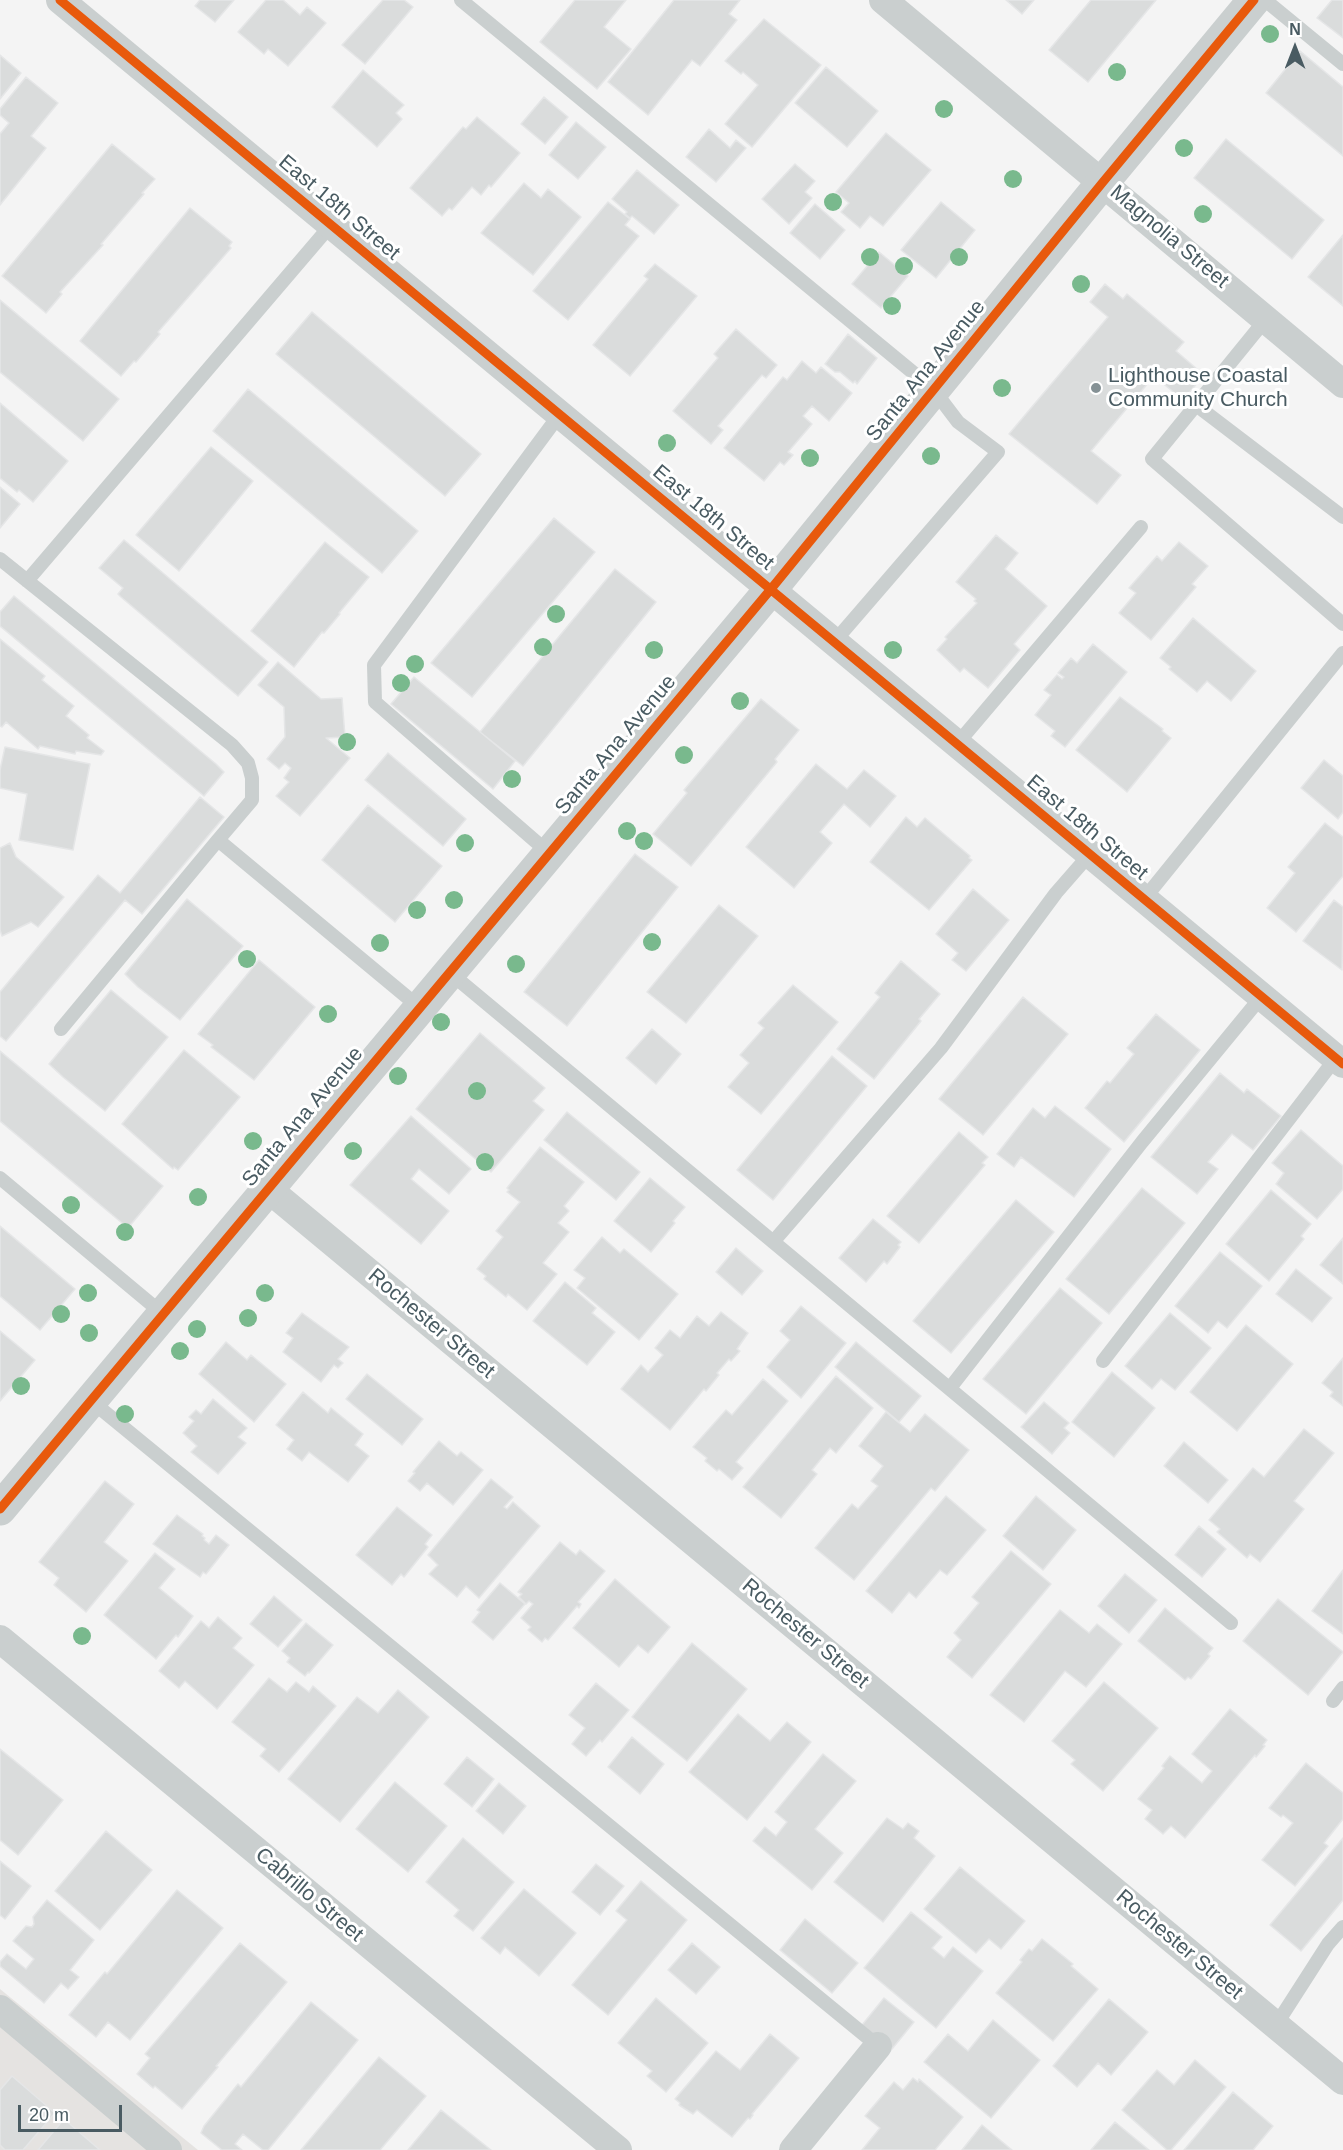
<!DOCTYPE html>
<style>
body{margin:0}
#map{position:relative;width:1343px;height:2150px;overflow:hidden;background:#f4f4f4;font-family:Helvetica,sans-serif}
canvas{display:block}
.north{position:absolute;left:1265px;top:18px;width:60px;height:60px;-webkit-text-stroke:4px #fff;paint-order:stroke;rotate:0deg;font-size:16px;font-weight:700;line-height:24px;text-align:center;color:#495b62}
.north::after{content:'';display:block;margin:auto;width:21px;height:27px;background:#495b62;clip-path:polygon(50% 0,100% 100%,50% 72%,0 100%)}
.scale{position:absolute;left:18px;top:2105px;width:104px;height:27px;box-sizing:border-box;border:3px solid #495b62;border-top:0;padding-left:8px;font-size:18px;line-height:21px;white-space:nowrap;color:#495b62;-webkit-text-stroke:4px #fff;paint-order:stroke}
</style>
<div id="map">
<canvas width="1343" height="2150"></canvas>
<div class="north">N</div>
<div class="scale">20 m</div>
</div>
<script>
const context = document.querySelector('canvas').getContext('2d');
context.lineJoin = 'round';
function paint(path, color) {
  context.fillStyle = color;
  context.fill(path, 'evenodd');
}
function trace(path, color, width, dash) {
  context.strokeStyle = color;
  context.lineWidth = width;
  context.lineCap = dash ? 'butt' : 'round';
  context.setLineDash(dash || []);
  context.stroke(path);
}
function drawText(font, color, halo, rows, align = 'center') {
  context.font = font + ' Helvetica,sans-serif';
  context.lineWidth = 6;
  context.setLineDash([]);
  context.textBaseline = 'middle';
  context.strokeStyle = halo;
  context.fillStyle = color;
  for (const [text, x, y, turn = 0] of rows) {
    context.save();
    context.translate(x, y);
    context.rotate((+turn || 0) * Math.PI / 180);
    context.textAlign = isNaN(turn) ? turn : align;
    if (halo) context.strokeText(text, 0, 0);
    context.fillText(text, 0, 0);
    context.restore();
  }
}
const commercial = new Path2D(`
 M0,1989L198,2150H0Z`);
const building = new Path2D(`
 M200,0H234L215,22L195,6Z
 M266,0H283L300,15L307,7L326,23L288,66L268,49L264,54L238,32Z
 M383,0H404L413,7L365,64L342,45Z
 M575,0H626L604,27L631,49L597,89L540,42Z
 M674,0H740L729,14L737,20L700,66L692,60L648,115L608,82Z
 M1006,0H1034L1022,14Z
 M1091,0H1156L1088,82L1049,50Z
 M1332,0H1343V38L1317,18Z
 M764,19L821,65L752,147L725,124L758,85L743,72L741,74L725,61Z
 M1300,51L1343,87V156L1266,93Z
 M0,55L21,73L0,99Z
 M826,67L878,111L847,147L795,103Z
 M363,70L404,105L396,113L402,119L377,147L332,107Z
 M26,77L58,103L31,136L46,148L0,205V134L9,123L0,115V109Z
 M544,97L568,117L545,144L521,124Z
 M477,117L520,153L491,187L489,185L481,195L472,187L452,210L449,208L442,216L410,188L463,127L466,129Z
 M576,122L606,147L578,179L549,155Z
 M709,129L730,148L736,140L746,148L716,182L686,157Z
 M886,133L931,170L883,226L870,216L860,228L841,212L849,203L836,192Z
 M1226,139L1324,220L1292,259L1194,178Z
 M112,144L155,179L142,193L144,194L101,244L103,245L60,292L62,294L46,313L2,276Z
 M795,164L815,181L805,192L812,198L789,224L762,199Z
 M637,170L679,205L654,234L632,216L630,218L625,214L627,212L612,199Z
 M524,183L541,198L548,189L581,217L533,275L481,233Z
 M608,202L630,219L625,225L639,236L568,320L533,291Z
 M941,202L975,230L936,278L901,250Z
 M815,204L845,230L820,259L790,233Z
 M190,208L232,242L229,246L231,248L158,332L160,334L136,362L134,361L121,376L80,341Z
 M1343,235V306L1308,277Z
 M879,252L908,276L881,308L852,284Z
 M655,264L697,296L630,376L593,345L648,279L644,276Z
 M1105,284L1123,299L1127,294L1184,342L1176,351L1204,375L1183,400L1154,376L1091,451L1121,475L1097,504L1009,434L1108,317L1090,302Z
 M0,300L119,399L83,441L0,372Z
 M312,312L481,454L445,496L276,354Z
 M736,329L777,365L766,378L762,375L718,426L723,430L711,444L673,411L718,358L714,354Z
 M848,334L877,358L857,384L855,381L853,383L840,372H835L825,364Z
 M802,361L816,373L821,367L852,393L829,421L812,406L803,416L812,424L788,452L793,455L784,465L780,462L764,481L724,448L783,377L787,380Z
 M248,389L418,531L382,573L213,431Z
 M0,403L68,461L33,502L19,490L17,492L0,478Z
 M211,447L253,481L179,571L136,535Z
 M0,487L20,504L0,528Z
 M554,518L595,552L472,697L431,663Z
 M996,535L1018,553L1005,569L1047,606L1014,644L1020,650L988,688L964,668L960,672L937,650L947,639L945,637L977,603L974,601L976,599L956,582Z
 M124,540L268,662L238,696L121,597L118,594L123,588L99,568Z
 M325,542L369,577L339,613L340,614L324,633L322,632L294,667L251,631Z
 M1179,542L1208,566L1192,584L1196,587L1151,640L1119,613L1136,593L1129,588L1157,556L1162,561Z
 M615,569L656,602L523,766L480,732Z
 M14,596L216,764L224,772L204,796L0,626V612Z
 M1193,618L1256,671L1231,701L1207,681L1197,692L1169,669L1171,667L1160,658Z
 M0,639L45,676L42,680L74,706L66,716L89,735L87,738L104,751L101,755L76,751L75,754L40,746L38,749L6,722L2,727L0,726Z
 M1093,644L1127,672L1065,747L1051,736L1055,731L1035,715L1051,695L1044,690L1057,675L1062,679L1064,677L1058,673L1071,658L1077,663Z
 M278,662L321,699L342,698L345,737L326,738L350,758L300,816L276,796L289,782L284,778L291,768L285,763L279,769L267,759L285,737L284,707L258,685Z
 M414,677L515,761L493,789L391,704Z
 M1120,697L1163,729L1162,731L1171,738L1127,792L1076,750Z
 M761,699L799,730L775,759L777,762L691,866L653,834L687,793L684,790Z
 M5,747L90,764L73,850L19,840L27,794L0,788V770Z
 M388,753L466,819L443,846L365,780Z
 M1324,760L1343,776V812L1338,819L1301,788Z
 M816,764L847,789L864,770L896,796L870,827L844,804L820,832L832,843L794,888L746,847Z
 M200,797L224,817L142,914L125,900L6,1041L0,1036V992L98,875L120,893Z
 M368,805L442,866L395,922L322,860Z
 M906,817L917,827L925,818L970,856L969,858L972,860L929,910L870,862Z
 M1325,823L1343,837V876L1296,932L1267,908L1295,873L1288,867Z
 M10,843L16,857L64,897L38,927L31,922L2,936L0,930V848Z
 M635,854L678,887L567,1026L524,992Z
 M973,889L1009,920L966,971L952,960L958,953L936,934Z
 M187,899L243,946L180,1020L138,987L125,974Z
 M1334,900L1343,907L1342,970L1303,941Z
 M719,905L758,936L686,1023L647,992Z
 M259,960L315,1007L254,1080L211,1047L213,1045L198,1034Z
 M901,961L940,994L919,1019L921,1021L874,1079L837,1049L880,997L875,993Z
 M793,985L838,1022L761,1114L728,1087L749,1063L740,1055L764,1028L758,1023Z
 M111,990L168,1037L105,1111L63,1077L49,1064Z
 M1023,997L1068,1034L983,1135L939,1099Z
 M1156,1014L1200,1050L1124,1142L1085,1108L1107,1081L1110,1083L1134,1054L1127,1048Z
 M652,1029L681,1054L656,1084L626,1058Z
 M480,1033L545,1088L533,1101L544,1110L491,1172L416,1109Z
 M184,1050L240,1097L178,1170L174,1167L173,1169L122,1124Z
 M0,1051L163,1186L128,1228L0,1121Z
 M832,1056L867,1086L773,1200L737,1170Z
 M1220,1073L1244,1093L1247,1089L1281,1116L1253,1150L1232,1134L1208,1162L1218,1169L1197,1194L1151,1157Z
 M1055,1106L1111,1149L1074,1197L1021,1157L1014,1167L997,1154L1033,1108L1045,1118Z
 M567,1112L640,1172L616,1200L544,1140Z
 M411,1116L471,1169L449,1194L419,1169L411,1179L449,1211L421,1244L350,1185Z
 M1301,1130L1343,1166V1189L1317,1219L1276,1184L1284,1173L1272,1163Z
 M959,1132L988,1157L982,1163L985,1165L919,1243L887,1216Z
 M540,1147L584,1182L564,1206L569,1211L558,1223L569,1232L543,1263L557,1274L527,1310L508,1294L506,1297L484,1279L486,1276L477,1269L503,1237L496,1231L520,1202L507,1192L509,1190L507,1188Z
 M650,1178L685,1207L673,1221L675,1223L651,1252L614,1221Z
 M1142,1188L1185,1223L1109,1314L1066,1279Z
 M1271,1190L1311,1224L1301,1236L1304,1239L1269,1281L1226,1244Z
 M1016,1200L1054,1232L951,1353L913,1321Z
 M873,1219L901,1242L898,1245L900,1247L887,1264L884,1261L866,1282L839,1258Z
 M0,1226L75,1289L40,1330L0,1296Z
 M602,1237L620,1253L624,1249L678,1294L639,1340L577,1288L585,1278L574,1270Z
 M1343,1238V1284L1320,1265Z
 M736,1248L763,1271L742,1295L716,1272Z
 M1220,1252L1262,1286L1227,1328L1218,1321L1208,1333L1175,1306Z
 M1296,1269L1332,1298L1312,1322L1276,1294Z
 M565,1282L596,1308L592,1313L615,1332L587,1365L533,1321Z
 M1060,1288L1102,1323L1026,1414L983,1379Z
 M801,1306L846,1343L801,1398L767,1367L790,1340L780,1331Z
 M721,1312L748,1333L737,1349L740,1351L731,1361L729,1359L717,1373L719,1375L706,1391L704,1389L670,1430L621,1389L641,1365L648,1372L663,1355L655,1348L670,1330L680,1338L697,1316L709,1326Z
 M302,1313L349,1347L338,1359L343,1363L338,1368L334,1365L321,1382L283,1352L293,1338L286,1333Z
 M1170,1313L1211,1348L1175,1390L1161,1379L1152,1389L1125,1366Z
 M1246,1325L1293,1364L1237,1431L1190,1392Z
 M0,1331L35,1360L0,1401Z
 M226,1342L247,1360L251,1355L286,1384L254,1422L199,1374Z
 M856,1342L921,1396L899,1422L835,1367Z
 M1343,1358V1406L1330,1396L1333,1392L1322,1383Z
 M1112,1372L1155,1408L1114,1457L1072,1422Z
 M367,1374L423,1419L402,1445L346,1399Z
 M836,1376L873,1408L836,1453L830,1448L812,1470L817,1474L781,1518L743,1487Z
 M763,1379L788,1401L736,1462L743,1468L732,1480L719,1469L717,1471L705,1461L707,1458L693,1447L726,1410L732,1415Z
 M303,1392L328,1413L331,1408L363,1434L355,1445L369,1456L348,1482L309,1452L302,1461L287,1449L294,1440L276,1425Z
 M213,1399L247,1428L238,1437L246,1443L218,1474L191,1452L197,1446L183,1433L194,1421L189,1417L196,1410L201,1414Z
 M1044,1402L1069,1423L1064,1428L1070,1433L1052,1454L1021,1427Z
 M886,1412L910,1432L925,1414L969,1450L935,1491L931,1488L854,1580L815,1548L852,1504L858,1509L878,1486L871,1481L883,1466L859,1446Z
 M1304,1429L1334,1453L1294,1501L1304,1509L1260,1562L1250,1554L1247,1558L1217,1532L1220,1529L1209,1520L1253,1468L1264,1477Z
 M439,1441L457,1456L461,1452L483,1470L453,1505L427,1483L420,1491L408,1481L415,1473L413,1472Z
 M1184,1442L1228,1480L1208,1503L1164,1466Z
 M491,1479L513,1497L504,1507L507,1509L513,1502L540,1526L479,1598L466,1586L457,1597L429,1574L438,1565L428,1555Z
 M105,1481L134,1504L104,1542L128,1561L86,1612L54,1585L59,1578L39,1562Z
 M946,1496L986,1530L947,1575L940,1570L916,1598L909,1592L892,1613L866,1591Z
 M1036,1496L1076,1530L1043,1570L1003,1536Z
 M397,1507L432,1535L425,1544L428,1547L404,1577L401,1574L392,1585L356,1555Z
 M177,1515L203,1534L202,1536L205,1538L204,1540L209,1544L216,1535L229,1545L206,1574L203,1572L200,1577L153,1544Z
 M1199,1526L1226,1549L1202,1577L1175,1555Z
 M560,1542L576,1555L580,1550L605,1571L578,1602L581,1604L579,1608L577,1606L548,1640L545,1638L542,1642L528,1630L531,1627L521,1618L533,1604L529,1601L526,1604L519,1597L522,1594L518,1592Z
 M1011,1551L1051,1584L972,1678L947,1657L961,1640L954,1633L979,1603L972,1597Z
 M155,1553L175,1569L159,1588L193,1616L178,1637L176,1635L156,1659L104,1615Z
 M1343,1570V1634L1312,1611Z
 M1125,1574L1157,1600L1129,1633L1098,1606Z
 M615,1579L670,1627L648,1653L638,1645L619,1667L573,1628Z
 M500,1583L525,1604L493,1640L472,1622L480,1612L477,1610Z
 M274,1596L302,1620L278,1647L250,1624Z
 M1278,1599L1343,1652L1308,1695L1243,1641Z
 M1165,1608L1213,1648L1208,1654L1210,1656L1191,1679L1188,1677L1185,1680L1138,1641Z
 M1060,1610L1089,1633L1097,1624L1122,1644L1086,1687L1065,1671L1024,1722L990,1695Z
 M218,1617L242,1638L233,1648L254,1665L217,1709L185,1681L179,1688L159,1671L201,1621L209,1628Z
 M306,1623L333,1645L309,1673L308,1672L305,1676L287,1662L290,1658L282,1651Z
 M692,1643L747,1689L687,1761L632,1717Z
 M269,1678L287,1692L296,1682L309,1692L313,1686L336,1706L279,1772L260,1756L266,1749L232,1722Z
 M1104,1682L1158,1728L1103,1791L1071,1764L1075,1760L1052,1741Z
 M596,1683L629,1710L602,1742L600,1740L586,1756L572,1744L585,1728L569,1715Z
 M398,1690L429,1717L340,1822L288,1779L357,1697L378,1713Z
 M1230,1709L1267,1740L1263,1745L1265,1746L1256,1757L1255,1755L1185,1838L1171,1826L1163,1834L1145,1819L1152,1810L1138,1799L1164,1768L1162,1766L1170,1756L1202,1783L1212,1771L1192,1754Z
 M738,1714L770,1741L787,1722L811,1742L747,1820L689,1772Z
 M632,1737L664,1764L640,1794L608,1767Z
 M0,1749L63,1800L18,1855L0,1840Z
 M823,1754L856,1781L815,1829L843,1853L812,1890L753,1841L765,1827L776,1836L787,1822L775,1812Z
 M467,1757L494,1779L472,1807L444,1784Z
 M1306,1763L1343,1793V1819L1324,1843L1328,1846L1295,1886L1262,1860L1293,1823L1283,1815L1281,1817L1269,1808Z
 M395,1782L447,1826L408,1872L356,1829Z
 M499,1783L526,1806L503,1834L476,1811Z
 M887,1818L903,1829L908,1823L919,1831L914,1838L935,1856L883,1922L834,1882Z
 M106,1831L152,1870L100,1930L55,1891Z
 M463,1838L514,1882L473,1931L454,1916L459,1910L426,1882Z
 M1343,1838V1900L1301,1951L1270,1925Z
 M0,1861L31,1886L5,1919L0,1915Z
 M596,1864L624,1886L600,1915L572,1892Z
 M960,1867L1025,1921L1001,1949L989,1939L976,1953L924,1909Z
 M641,1881L687,1920L608,2015L572,1985L627,1920L616,1911Z
 M524,1889L576,1933L539,1976L505,1947L500,1954L481,1938Z
 M177,1890L223,1928L130,2040L108,2022L96,2037L69,2015L105,1972L107,1974Z
 M47,1900L94,1940L70,1970L79,1977L68,1989L61,1983L44,2003L0,1966V1962L7,1954L26,1969L34,1959L13,1941L26,1926L32,1927L34,1924L33,1917Z
 M911,1912L942,1937L932,1948L944,1958L953,1947L983,1971L936,2028L864,1968Z
 M805,1919L858,1963L832,1993L780,1950Z
 M1042,1939L1073,1964L1071,1966L1098,1989L1053,2041L996,1993L1022,1962L1020,1960L1029,1949L1032,1951Z
 M240,1943L287,1982L216,2066L218,2067L182,2109L155,2086L153,2088L137,2074L150,2058L145,2054Z
 M692,1943L720,1967L696,1994L668,1970Z
 M656,1998L708,2043L666,2092L647,2076L652,2071L618,2043Z
 M884,1998L914,2022L892,2049L862,2025Z
 M1109,1999L1148,2032L1111,2075L1098,2063L1077,2087L1053,2066Z
 M311,2002L358,2040L268,2150H263L243,2134L235,2144L242,2150H222L201,2133L204,2126L238,2084L241,2087Z
 M993,2020L1040,2060L991,2118L924,2062L948,2034L968,2051Z
 M770,2034L799,2058L752,2114L753,2115L750,2119L748,2118L732,2137L697,2110L693,2114L679,2105L680,2103L675,2099L716,2051L740,2070Z
 M379,2057L426,2096L380,2150H301Z
 M1195,2060L1226,2087L1171,2150H1167L1122,2110L1157,2070L1174,2085Z
 M12,2076L55,2113L23,2150H5L0,2145V2090Z
 M913,2078L918,2082L919,2079L963,2117L935,2150H862L880,2128L865,2116L894,2082L903,2090Z
 M1233,2092L1273,2126L1253,2150H1184Z
 M441,2110L491,2150H408Z
 M64,2119L100,2150H38Z
 M1115,2122L1149,2150H1091Z
 M982,2125L1012,2150H962Z`);
const service = new Path2D(`
 M461,0L933,389L958,422L998,452L834,642
 M1265,0L1343,64
 M1266,319L1196,405L1343,517
 M1196,405L1152,459L1343,624
 M0,559L232,745L248,763L252,778V800L218,840
 M27,581L331,225
 M957,744L1141,527
 M549,853L375,702L374,665L560,414
 M1144,899L1343,653
 M449,972L1231,1623
 M61,1029L218,840L419,1007
 M0,1178L163,1314
 M773,1242L941,1048L1056,893L1090,854
 M1103,1361L1336,1058
 M950,1388L1142,1142L1262,996
 M90,1400L878,2046
 M1333,1701L1343,1688
 M1276,2025L1328,1944L1343,1927`);
const minor = new Path2D(`
 M60,0L1343,1064
 M883,0L1343,384
 M267,1188L1343,2081
 M0,1639L618,2150
 M0,2009L168,2150
 M793,2150L878,2046`);
const tertiary = new Path2D(`
 M0,1509L771,589L1103,182L1254,0`);
const cycleway = new Path2D(`
 M60,0L1343,1064
 M0,1509L771,589L1103,182L1254,0`);
const trees = [
 [1270,34],
 [1117,72],
 [944,109],
 [1184,148],
 [1013,179],
 [833,202],
 [1203,214],
 [870,257],
 [959,257],
 [904,266],
 [1081,284],
 [892,306],
 [1002,388],
 [667,443],
 [931,456],
 [810,458],
 [556,614],
 [543,647],
 [654,650],
 [893,650],
 [415,664],
 [401,683],
 [740,701],
 [347,742],
 [684,755],
 [512,779],
 [627,831],
 [644,841],
 [465,843],
 [454,900],
 [417,910],
 [652,942],
 [380,943],
 [247,959],
 [516,964],
 [328,1014],
 [441,1022],
 [398,1076],
 [477,1091],
 [253,1141],
 [353,1151],
 [485,1162],
 [198,1197],
 [71,1205],
 [125,1232],
 [88,1293],
 [265,1293],
 [61,1314],
 [248,1318],
 [197,1329],
 [89,1333],
 [180,1351],
 [21,1386],
 [125,1414],
 [82,1636]
];
const markers = [
 [1096,388,6,"#859195"]
];
const streetNames = [
 ["East 18th Street",339,208,40],
 ["Magnolia Street",1169,237,40],
 ["Santa Ana Avenue",926,371,-51],
 ["East 18th Street",713,518,40],
 ["Santa Ana Avenue",616,745,-50],
 ["East 18th Street",1087,828,40],
 ["Santa Ana Avenue",303,1117,-50],
 ["Rochester Street",431,1324,40],
 ["Rochester Street",805,1634,40],
 ["Cabrillo Street",309,1895,40],
 ["Rochester Street",1179,1945,40]
];
const poiNames = [
 ["Lighthouse Coastal",1108,376],
 ["Community Church",1108,400]
];
paint(commercial, '#e5e3e1');
paint(building, '#dadcdc');
trace(building, '#e5e6e7', 1.5);
trace(service, '#cacfcf', 14);
trace(minor, '#cacfcf', 28);
trace(tertiary, '#cacfcf', 33);
trace(cycleway, '#e8590c', 9);
context.fillStyle = '#79b98d';
for (const [x, y] of trees) {
  context.beginPath();
  context.arc(x, y, 9, 0, 2 * Math.PI);
  context.fill();
}
for (const [x, y, r, color] of markers) {
  const dot = new Path2D();
  dot.arc(x, y, r, 0, 2 * Math.PI);
  context.fillStyle = color;
  context.fill(dot);
  trace(dot, '#fff', 2);
}
drawText('21px', '#495b62', '#fff', streetNames);
drawText('21px', '#495b62', '#fff', poiNames, 'left');
</script>
